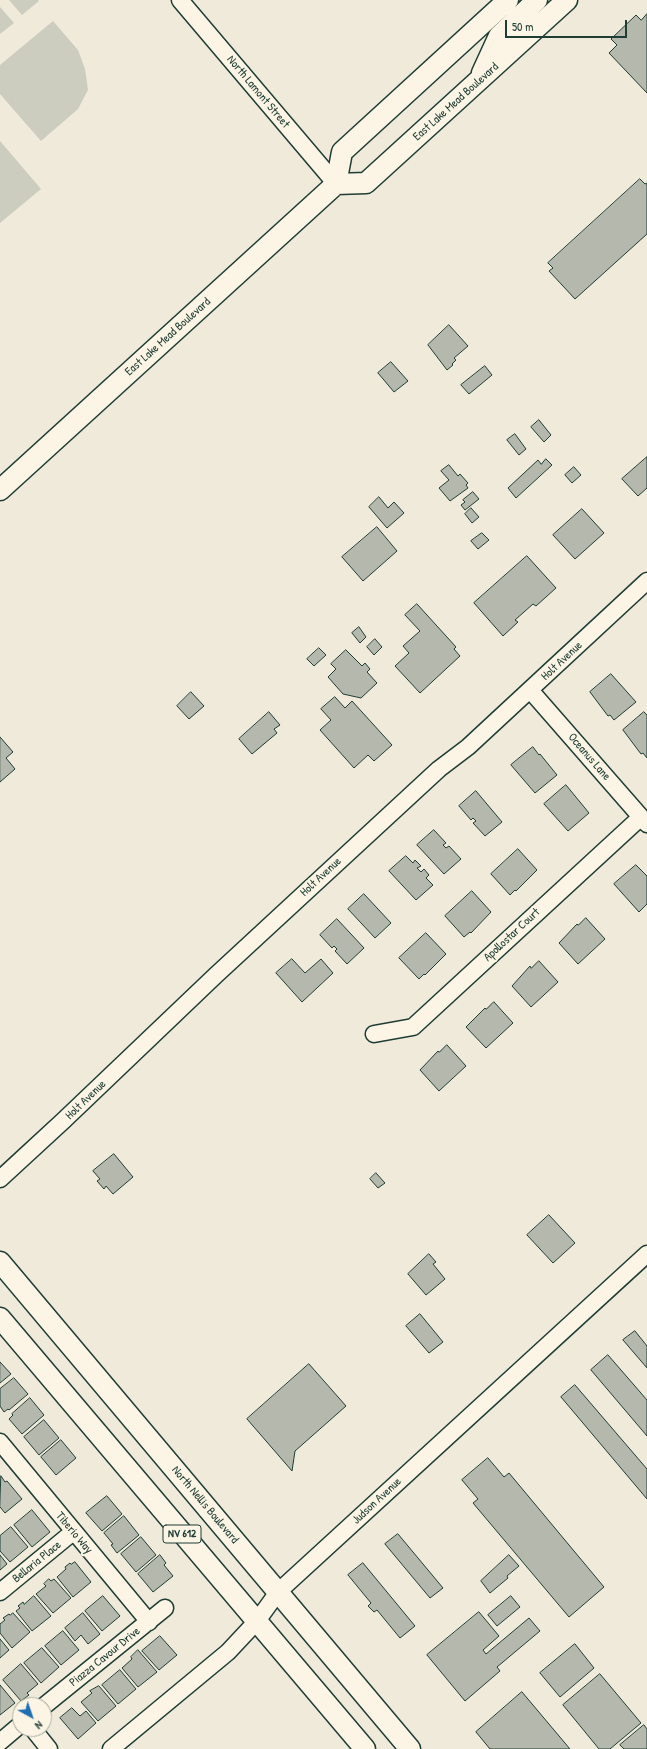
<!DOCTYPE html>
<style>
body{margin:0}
#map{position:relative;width:647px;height:1749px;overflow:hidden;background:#efeada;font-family:"Patrick Hand",sans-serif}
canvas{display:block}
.north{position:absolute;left:12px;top:1697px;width:40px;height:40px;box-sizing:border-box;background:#fcf5e5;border:1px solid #a4ab9e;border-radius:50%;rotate:140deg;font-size:11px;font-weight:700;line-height:16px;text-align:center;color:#1f3d34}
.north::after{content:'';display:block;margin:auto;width:14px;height:18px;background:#1f6fb2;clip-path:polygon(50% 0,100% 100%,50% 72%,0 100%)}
.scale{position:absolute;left:505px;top:20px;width:122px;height:18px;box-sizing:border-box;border:2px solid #1f3d34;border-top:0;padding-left:5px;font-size:12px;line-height:14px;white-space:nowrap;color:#1f3d34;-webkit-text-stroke:3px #fcf5e5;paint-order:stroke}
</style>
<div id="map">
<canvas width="647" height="1749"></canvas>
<div class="north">N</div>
<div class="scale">50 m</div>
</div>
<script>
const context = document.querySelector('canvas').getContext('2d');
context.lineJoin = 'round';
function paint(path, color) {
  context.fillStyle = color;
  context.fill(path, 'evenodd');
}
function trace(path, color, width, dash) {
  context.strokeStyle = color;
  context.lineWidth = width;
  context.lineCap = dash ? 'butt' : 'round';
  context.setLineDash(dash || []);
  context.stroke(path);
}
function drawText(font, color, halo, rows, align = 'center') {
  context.font = font + ' "Patrick Hand",sans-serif';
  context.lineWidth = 4;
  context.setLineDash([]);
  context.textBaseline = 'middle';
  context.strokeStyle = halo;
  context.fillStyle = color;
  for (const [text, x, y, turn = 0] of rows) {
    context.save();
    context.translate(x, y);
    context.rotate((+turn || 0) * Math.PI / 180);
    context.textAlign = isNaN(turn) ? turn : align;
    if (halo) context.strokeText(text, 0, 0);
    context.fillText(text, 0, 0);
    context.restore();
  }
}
const green = new Path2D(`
 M9,0H38L39,1L22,15Z
 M0,7L14,23L0,34Z
 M53,21L78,50L85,69L88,90L78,109L41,141L0,94V65Z
 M0,141L41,189L0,223Z`);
const building = new Path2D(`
 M647,14V93L609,53L617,45L611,39L636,15L641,20Z
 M640,179L645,184L647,183V234L575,299L549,271L553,268L548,263Z
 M449,325L468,346L454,358L456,360L452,364L453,365L447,370L428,345Z
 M391,362L408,381L394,392L378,373Z
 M485,366L492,375L469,394L461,385Z
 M539,420L551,435L544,442L531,427Z
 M515,434L526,449L519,455L507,440Z
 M647,457V488L638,496L622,479Z
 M546,459L552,465L516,498L508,488L538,460L541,464Z
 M449,465L458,476L460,474L468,483L466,485L468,488L450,501L439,488L449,480L441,471Z
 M574,467L581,475L572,483L565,475Z
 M473,492L479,499L465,510L461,505L465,502L463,500Z
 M379,497L388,508L394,502L404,513L387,528L369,507Z
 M471,508L479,517L472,523L465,514Z
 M582,509L604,533L575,559L553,535Z
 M377,527L397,551L363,581L342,557Z
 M482,533L489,540L478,549L471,541Z
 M527,556L556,588L536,606L533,604L515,620L518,622L503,636L474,603Z
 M417,604L456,647L454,649L460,656L420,693L395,666L409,653L403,646L420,631L405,615Z
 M359,627L366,637L360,643L352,633Z
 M375,639L382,647L374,655L367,647Z
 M319,648L326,655L314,666L307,659Z
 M346,650L362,666L365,663L370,669L367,672L377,683L361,698L343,694L328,677L336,669L331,664Z
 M611,674L636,702L614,720L610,715L608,716L590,692Z
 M191,692L204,706L189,719L177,706Z
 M335,697L345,708L352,701L392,745L374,761L368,755L354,768L320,730L331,720L321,709Z
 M269,712L280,725L274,729L277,733L252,754L239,739Z
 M644,712L647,715V758L643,753L641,754L623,730Z
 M0,737L13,752L6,758L15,769L0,782Z
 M533,747L539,755L540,754L557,775L535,793L511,765Z
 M566,785L589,813L568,831L544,804Z
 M476,791L502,822L485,836L473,823L476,821L473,818L471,820L459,806Z
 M434,830L446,843L443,845L446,848L449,846L461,859L444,874L417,845Z
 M518,849L537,870L516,891L515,890L510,895L491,874Z
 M406,856L413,863L415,860L421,866L417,868L421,872L424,869L429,875L426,878L433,885L416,900L389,871Z
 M636,865L647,876V904L639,912L614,884Z
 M472,891L491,912L471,933L470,932L464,937L445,916Z
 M364,894L391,923L375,938L348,909Z
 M586,918L605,939L578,964L559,943L577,924L578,925Z
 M337,919L364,948L347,964L335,951L337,949L334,946L332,948L320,935Z
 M426,933L446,954L425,975L424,974L419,979L399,958Z
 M292,959L305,973L321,959L333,973L302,1002L276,973Z
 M539,961L558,982L531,1007L512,986L530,966L531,968Z
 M494,1002L513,1023L486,1048L466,1027L485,1008L486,1009Z
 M447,1045L466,1066L439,1091L420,1070L438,1051L439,1052Z
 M114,1154L133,1177L113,1194L106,1186L104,1189L97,1181L100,1179L93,1171Z
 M376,1173L385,1183L378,1188L370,1179Z
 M549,1215L575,1243L553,1263L527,1235Z
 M429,1254L436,1262L433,1264L445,1279L426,1295L408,1274Z
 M420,1314L443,1342L429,1353L406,1326Z
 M635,1331L647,1346V1368L623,1340Z
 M608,1355L647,1400V1436L591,1370Z
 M0,1362L11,1374L0,1383Z
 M309,1364L346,1406L295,1451L292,1471L247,1419Z
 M14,1378L28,1394L9,1410L8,1409L4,1412L0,1406V1389Z
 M575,1385L647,1469V1499L561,1397Z
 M30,1398L44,1415L22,1434L9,1419L13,1415L12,1414Z
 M44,1420L59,1438L39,1455L24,1437Z
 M61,1440L76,1458L56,1475L41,1457Z
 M488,1458L504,1477L509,1473L604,1587L569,1617L473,1503L478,1499L462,1480Z
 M1,1476L5,1482L7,1481L22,1499L5,1513L0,1507Z
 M107,1496L122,1514L102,1531L86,1513Z
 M32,1510L50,1532L32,1547L14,1525Z
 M124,1516L139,1535L117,1553L111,1545L113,1544L104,1533Z
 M11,1527L28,1547L10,1562L0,1551V1536Z
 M398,1534L443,1588L430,1598L385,1544Z
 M141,1537L156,1555L136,1572L121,1554Z
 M0,1555L7,1564L0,1570Z
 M160,1555L166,1563L164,1565L173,1576L153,1592L138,1574Z
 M509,1555L519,1566L507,1576L508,1578L490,1593L481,1581Z
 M75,1562L91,1582L73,1597L57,1577L66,1569L65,1567L70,1563L71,1564Z
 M363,1563L415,1626L400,1638L377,1610L374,1612L368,1606L371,1603L348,1575Z
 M49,1579L51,1581L54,1579L71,1598L53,1613L36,1594L46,1586L44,1584Z
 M34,1596L51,1616L32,1631L16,1611L20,1608L18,1606L23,1602L24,1604Z
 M103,1596L120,1616L102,1631L85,1611Z
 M511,1596L520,1607L497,1626L488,1615Z
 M479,1612L499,1636L483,1650L486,1654L529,1618L540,1631L497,1667L500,1671L465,1701L427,1655Z
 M13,1613L30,1632L12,1648L0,1633V1624L5,1620L3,1618L9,1614L10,1615Z
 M83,1613L100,1634L88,1644L81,1635L75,1641L65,1628Z
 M63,1631L79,1650L61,1665L45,1646Z
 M160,1636L177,1655L159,1670L142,1651Z
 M0,1639L9,1650L0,1658Z
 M575,1644L594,1668L560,1697L540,1673Z
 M42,1648L59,1667L41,1683L24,1663Z
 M138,1650L157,1672L138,1687L122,1668L132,1659L131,1657Z
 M21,1664L38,1684L27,1693L29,1695L21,1701L3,1680Z
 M120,1670L136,1689L118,1704L102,1685Z
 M600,1674L641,1723L610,1749H599L563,1705Z
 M0,1685L15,1703L0,1715Z
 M99,1686L116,1706L98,1721L81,1702L92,1693L90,1691Z
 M522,1692L570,1749H490L476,1732Z
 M72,1708L80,1716L86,1711L96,1723L78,1739L60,1718Z
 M644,1725L647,1729V1749H624L620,1745Z`);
const minor = new Path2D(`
 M180,0L336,184
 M530,690L647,824
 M374,1034L413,1027L641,817
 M0,1179L63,1121L216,975L439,769L468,747L647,581
 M0,1442L149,1622
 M0,1592L73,1532
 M44,1706L165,1608
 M33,1729L49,1749
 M0,1742L20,1725
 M111,1749L228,1652L257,1621L278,1592L647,1254`);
const major = new Path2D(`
 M482,73L499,36L537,0
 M336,184L366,183L567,0
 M0,490L336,184L342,152L508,0
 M0,1262L410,1749
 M0,1318L365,1749`);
const shields = [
 [182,1534,38]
];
const shieldNames = [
 ["NV 612",182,1534]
];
const streetNames = [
 ["North Lamont Street",258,92,50],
 ["East Lake Mead Boulevard",456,102,-42],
 ["East Lake Mead Boulevard",168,337,-42],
 ["Holt Avenue",562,661,-43],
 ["Oceanus Lane",589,757,49],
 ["Holt Avenue",321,877,-43],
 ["Apollostar Court",512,935,-43],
 ["Holt Avenue",86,1100,-44],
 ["Judson Avenue",377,1501,-43],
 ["North Nellis Boulevard",205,1505,50],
 ["Tiberio Way",74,1533,50],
 ["Bellaria Place",37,1562,-39],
 ["Piazza Cavour Drive",105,1657,-39]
];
paint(green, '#cccdbf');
paint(building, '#b5b9ad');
trace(building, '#1f3d34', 1);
trace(minor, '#1f3d34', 19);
trace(major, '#1f3d34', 23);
trace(minor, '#fcf5e5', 16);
trace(major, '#fcf5e5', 20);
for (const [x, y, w] of shields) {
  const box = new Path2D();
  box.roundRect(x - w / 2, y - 9, w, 18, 3);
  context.fillStyle = '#fcf5e5';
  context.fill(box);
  trace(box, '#1f3d34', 1);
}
drawText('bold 11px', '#1f3d34', null, shieldNames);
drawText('12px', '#1f3d34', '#fcf5e5', streetNames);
</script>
